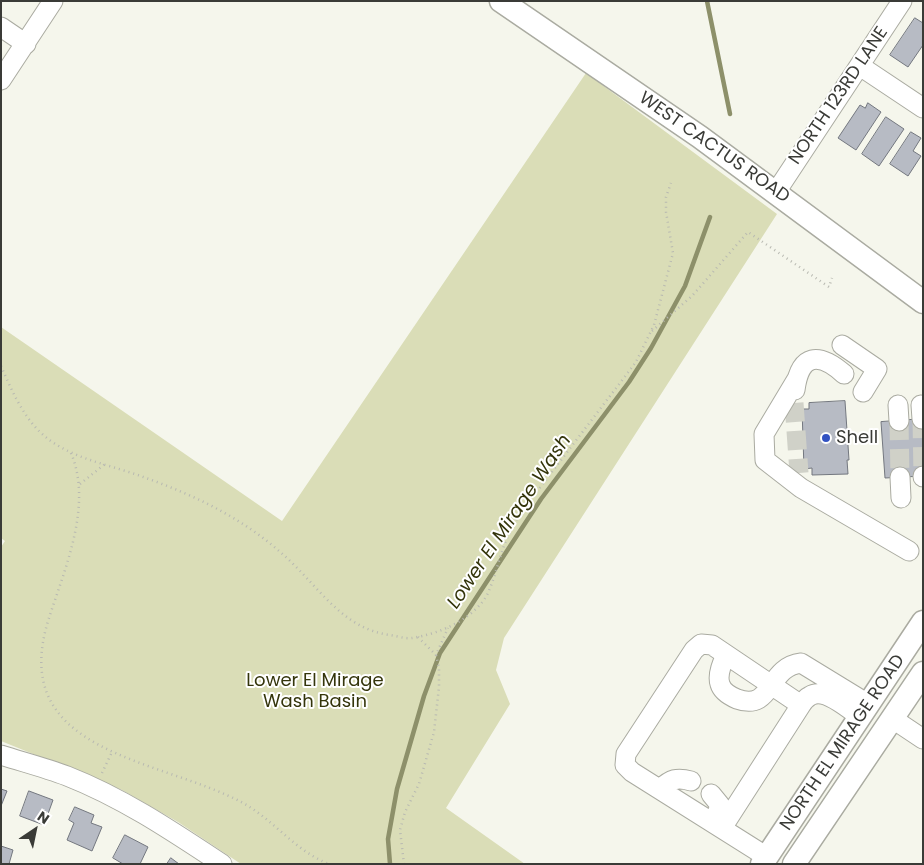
<!DOCTYPE html>
<style>
body{margin:0}
#map{position:relative;width:924px;height:865px;overflow:hidden;background:#f5f6ec;font-family:Poppins,sans-serif}
canvas{display:block}
.frame{position:absolute;inset:0;border:2px solid #3a3b37;pointer-events:none}
.north{position:absolute;left:10px;top:805px;width:50px;height:50px;-webkit-text-stroke:4px #fff;paint-order:stroke;rotate:34deg;font-size:14px;font-weight:700;line-height:20px;text-align:center;color:#3a3b37}
.north::after{content:'';display:block;margin:auto;width:18px;height:22px;background:#3a3b37;clip-path:polygon(50% 0,100% 100%,50% 72%,0 100%)}
</style>
<div id="map">
<canvas width="924" height="865"></canvas>
<div class="frame"></div>
<div class="north">N</div>
</div>
<script>
const context = document.querySelector('canvas').getContext('2d');
context.lineJoin = 'round';
function paint(path, color) {
  context.fillStyle = color;
  context.fill(path, 'evenodd');
}
function trace(path, color, width, dash) {
  context.strokeStyle = color;
  context.lineWidth = width;
  context.lineCap = dash ? 'butt' : 'round';
  context.setLineDash(dash || []);
  context.stroke(path);
}
function drawText(font, color, halo, rows, align = 'center') {
  context.font = font + ' Poppins,sans-serif';
  context.lineWidth = 4;
  context.setLineDash([]);
  context.textBaseline = 'middle';
  context.strokeStyle = halo;
  context.fillStyle = color;
  for (const [text, x, y, turn = 0] of rows) {
    context.save();
    context.translate(x, y);
    context.rotate((+turn || 0) * Math.PI / 180);
    context.textAlign = isNaN(turn) ? turn : align;
    if (halo) context.strokeText(text, 0, 0);
    context.fillText(text, 0, 0);
    context.restore();
  }
}
const green = new Path2D(`
 M586,73L777,214L504,638L496,670L510,704L446,808L525,864H241L178,822L122,790L1,741V547L5,541L1,538V327L282,521Z`);
const stream = new Path2D(`
 M707,1L730,114
 M390,864L388,839L397,789L424,696L440,653L541,499L629,382L651,348L685,286L710,217`);
const building = new Path2D(`
 M915,18L923,23V45L908,67L890,55Z
 M868,103L881,112L856,150L838,138L860,105L865,108Z
 M886,117L904,129L879,166L862,154Z
 M911,132L921,138L913,151L921,156L908,176L890,164Z
 M845,401L849,460H847L848,474L812,475V468L804,469L802,409H809V403Z
 M923,419V476L885,478L881,422Z
 M1,789L7,791L1,806Z
 M29,791L53,800L44,825L20,816Z
 M75,807L94,815L91,823L102,827L92,851L67,840L74,823L69,820Z
 M125,835L148,847L140,864H123L113,858Z
 M1,846L13,850L9,864H1Z
 M171,858L179,864H167Z`);
const minorTunnel = new Path2D(`
 M794,403L799,473
 M922,419L923,476
 M899,421L900,477`);
const path = new Path2D(`
 M652,331L692,296L748,232L829,287L832,278
 M1,366C11,389 22,414 39,431C67,459 110,464 146,478C199,497 248,521 289,560C321,590 344,629 390,635C397,636 405,639 412,638C439,634 475,619 488,593C495,577 499,559 505,543C509,533 514,524 519,515L636,362L654,325L673,253L666,212V197L671,183
 M71,453C93,505 65,568 49,618C5,754 160,758 243,803C274,820 295,851 329,864
 M80,484L105,464
 M418,637L436,655
 M102,773L112,752
 M404,864L400,830L405,812L419,784L434,732L439,687V668L436,655L448,628`);
const minor = new Path2D(`
 M1,27L26,44
 M860,66L923,108
 M1,80L53,1
 M776,192L902,1
 M842,345L877,369L863,392
 M797,379L764,434L765,460L801,488L909,551
 M795,390C800,353 819,352 844,374
 M898,405L899,421
 M921,405L922,419
 M923,476V477
 M900,477L901,498
 M726,655C722,663 717,675 720,684C722,691 730,696 737,699C773,712 767,667 801,663L868,704
 M893,719L923,739
 M1,755C23,762 46,768 67,776C123,798 172,831 222,864
 M660,789C671,779 677,777 691,781
 M711,794L720,805L714,823
 M722,828L801,705C803,702 806,698 810,696C824,687 849,709 860,717
 M767,857L632,772L625,765L626,754L694,650L701,644L712,645L801,705`);
const major = new Path2D(`
 M501,1L700,137L923,302
 M762,864L923,622
 M794,864L923,673`);
const markers = [
 [826,438,5,"#3252c2"]
];
const streetNames = [
 ["NORTH 123RD LANE",839,96,-56],
 ["WEST CACTUS ROAD",714,148,35],
 ["NORTH EL MIRAGE ROAD",843,743,-56]
];
const poiNames = [
 ["Shell",836,438]
];
const parkNames = [
 ["Lower El Mirage",315,681],
 ["Wash Basin",315,702]
];
const waterNames = [
 ["Lower El Mirage Wash",510,522,-56]
];
paint(green, '#daddb7');
trace(stream, '#8d906a', 4.5);
paint(building, '#b7bbc4');
trace(building, '#73777f', 1);
trace(minorTunnel, '#d0d1c8', 19, [19, 9]);
trace(minor, '#aaaba1', 21);
trace(major, '#aaaba1', 25);
trace(path, '#b8b9b1', 2.5, [1, 4]);
trace(minor, '#fff', 19);
trace(major, '#fff', 22);
for (const [x, y, r, color] of markers) {
  const dot = new Path2D();
  dot.arc(x, y, r, 0, 2 * Math.PI);
  context.fillStyle = color;
  context.fill(dot);
  trace(dot, '#fff', 2);
}
drawText('18px', '#3a3b37', '#fff', streetNames);
drawText('18px', '#3a3b37', '#fff', poiNames, 'left');
drawText('18px', '#34350b', '#fff', parkNames);
drawText('italic 19px', '#34350b', '#fff', waterNames);
</script>
